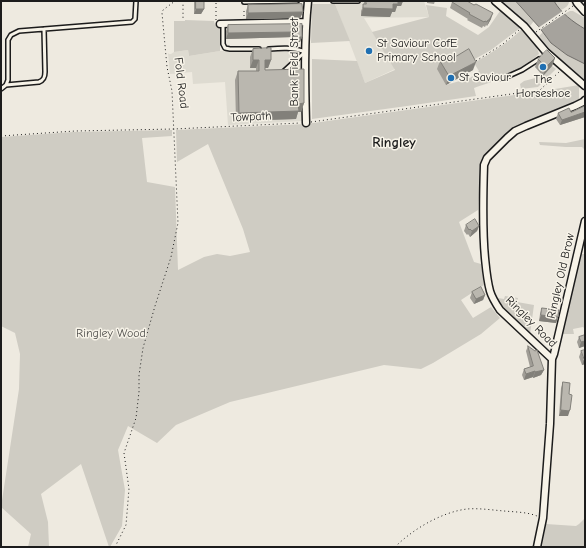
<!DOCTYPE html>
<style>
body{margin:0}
#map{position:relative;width:586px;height:548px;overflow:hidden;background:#eeeae0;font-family:"Comic Neue",sans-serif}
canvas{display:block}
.frame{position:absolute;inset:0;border:2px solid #1c1c1c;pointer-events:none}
</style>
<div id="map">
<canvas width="586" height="548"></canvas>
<div class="frame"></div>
</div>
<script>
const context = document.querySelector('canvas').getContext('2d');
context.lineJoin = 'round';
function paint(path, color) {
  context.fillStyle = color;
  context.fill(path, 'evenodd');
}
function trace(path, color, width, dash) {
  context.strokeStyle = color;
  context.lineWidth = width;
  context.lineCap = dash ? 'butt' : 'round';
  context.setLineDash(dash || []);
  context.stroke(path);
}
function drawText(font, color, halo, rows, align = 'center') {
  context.font = font + ' "Comic Neue",sans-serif';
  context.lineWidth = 3;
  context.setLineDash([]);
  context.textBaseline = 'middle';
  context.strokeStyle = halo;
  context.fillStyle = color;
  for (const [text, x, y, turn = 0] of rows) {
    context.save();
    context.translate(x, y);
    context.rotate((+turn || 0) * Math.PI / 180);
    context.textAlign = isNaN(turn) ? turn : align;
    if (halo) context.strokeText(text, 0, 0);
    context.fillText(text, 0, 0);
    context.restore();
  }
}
const built = new Path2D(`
 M359,1H424L429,17L364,18L395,69L365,83L335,4L359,3Z
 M302,49L303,121L228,125L225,82L193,84L192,72L170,74L168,53L169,54H171L174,52L188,50L189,56L220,51Z`);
const green = new Path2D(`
 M502,1H516L534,21L530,26Z
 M554,1H569C569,6 565,8 561,10L557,7Z
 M312,4H335L350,41L311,43Z
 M426,5L447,8L446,16L478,35L489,27L500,11L520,28L491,50L473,60L446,85L470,78L479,71L474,63C491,53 508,43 522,29C530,36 536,44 539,54C532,60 526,65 518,70C505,78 488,83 474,88L476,96L407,106L312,119V59L357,61L365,83L395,70L372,32L429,17Z
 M570,11H573L585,18V29L574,23L564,14Z
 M185,20L214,21L215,25H220V51L189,56L188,50L174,52V21H185Z
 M543,32L551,43L567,55L585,64V81C569,67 552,54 539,36Z
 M552,66L556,69L538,87L521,89L520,84L524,81L543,76Z
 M579,85V100L574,104L525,122L508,133L497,143L485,155L481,164L478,210L459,222L474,262L481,264L484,285L461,300L473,318L491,307L500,318L481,334L433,363L421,369L384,365L230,402L176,425L157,443L128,426L118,450L125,490L122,526L110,547H109L81,464L41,494L48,522L49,547H28L31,534L1,507L19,389L20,354L15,333L1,326V137L73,132L172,130V136L142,138L147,182L175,187L178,270L204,257L217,254L230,256L250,252L243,229L208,144L177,162L176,130L306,124L543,91Z
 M585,139V150L582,147H566L540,145L539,142L566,143Z
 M580,254H585V329L583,327L573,329L574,334H562Z
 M505,296L518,298L517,302L534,305L530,334C518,323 505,313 498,298L504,299Z
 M585,518V547H542L546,524L576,526L579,524Z`);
const water = new Path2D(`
 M516,1H554C561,13 573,22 585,29V64L567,55L551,43L539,27Z`);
const pier = new Path2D(`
 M564,10L566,13L540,30L538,28Z`);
const path = new Path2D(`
 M182,1L183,3V19
 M244,16V8
 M216,20V1
 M536,32L573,6
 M476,61L503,44L519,30
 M311,122L540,90L559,72
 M1,136L75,131L174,129L300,123
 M115,547L126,525L129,489L124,453L136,418L139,392V375L143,348L155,306L171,257L178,223L172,91L167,67L162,13L163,10L175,1
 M395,547C413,529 442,512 467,509C479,508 492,510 504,511C515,512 527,512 537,516`);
const lane = new Path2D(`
 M333,1H358
 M244,2L297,1
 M223,24V44L225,48L230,49H259
 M269,49C281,48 293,47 305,52L283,72
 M502,79L522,70L539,59
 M6,85L39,82C44,80 45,77 45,72L44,29
 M1,89L6,85L8,80V40L11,35L19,31L132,22L135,19L136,1`);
const street = new Path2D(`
 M495,1L524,26L546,52L585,86
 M576,1L577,3L585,12
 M220,24L305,22
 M306,123C305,82 304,41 308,1
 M552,359L500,310C496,304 492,298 490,291C487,280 486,268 485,258C482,227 483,196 484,165L487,158L507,138L515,131L526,126L575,106L583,102L585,100
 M537,547L543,518L550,424L552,359L554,354L585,221`);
const wall = new Path2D(`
 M194,1H204V9L201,14H194Z
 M363,1H403L401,6H397L395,12H392L390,17L361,16V11L364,4V1Z
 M427,1H435L434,4L427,3Z
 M452,2L491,19L487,26L486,25L485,27L483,26L482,28L467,20L468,19L450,8Z
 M248,5L303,12L300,18L246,19V11Z
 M302,24V37L300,42H294V37L226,39V31L228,25Z
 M253,49L271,60L268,68H265V70L304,103L301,112H298L296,119L236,121L235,80L238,71H256V68H250V57Z
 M555,58L552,66L543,76L535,67L538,59Z
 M451,59L473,70L446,85L437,69L440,61Z
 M585,106V117L560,125L556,119L558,113L571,112Z
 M466,225L479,226L477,231L470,237L468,234L467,235L464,231Z
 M472,292L485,295L483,300L474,304L470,298Z
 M542,308L558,317L556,323L539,321L540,314Z
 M585,335V346L579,348L577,342L579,337Z
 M528,346L544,370L541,375L533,378V377L524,380L522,375L524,369L530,367L526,351Z
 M581,351L585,364L582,365L579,357Z
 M563,382L568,416H559L561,388Z`);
const shadedWall = new Path2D(`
 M397,1H403L401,6H397L395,12H392L390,17L361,16L363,8L393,4Z
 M196,9H204L201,14H194Z
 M303,12L300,18L246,19L248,13Z
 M493,13L491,19L487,26L489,20Z
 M296,32L294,37L226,39L228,33Z
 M296,37H302L300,42H294Z
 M555,58L552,66L543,76L546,67Z
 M253,60H259L256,68H250Z
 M265,60H271L268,68H262Z
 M476,62L473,70L446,85L449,76Z
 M304,103L301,112H298L296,119L236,121L239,113L298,104Z
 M585,112V117L560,125L562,120Z
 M479,226L477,231L470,237L472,231Z
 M485,295L483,300L474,304L476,299Z
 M541,315L558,317L556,323L539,321Z
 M585,341V346L579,348L581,342Z
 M584,359H585V364L582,365Z
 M544,370L541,375L533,378L535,372Z
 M535,371L533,377L524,380L526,374Z
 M561,410H570L568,416H559Z`);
const building = new Path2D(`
 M196,1H204V9H196Z
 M366,1H398V4H393V9L363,8V4H366Z
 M452,1H467L474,5L476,4L493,13L489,20H488L487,22L485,21L484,22L469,14L470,13L452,2Z
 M302,4L303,12L248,13V5Z
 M302,24V37H296V32L228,33V25Z
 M271,48V60H265V70L304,69V103L298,104L299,111L239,113L238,71H259V60H253V49Z
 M469,49L476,62L449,76L440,61L449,56L451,59Z
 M547,50L555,58L546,67L538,59Z
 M585,106V112L562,120L558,113L569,108L571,112Z
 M475,219L479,226L472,231L470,229L469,230L466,225Z
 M481,287L485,295L476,299L472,292Z
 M542,308L559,310L558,317L541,315Z
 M585,335V341L581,342L579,337Z
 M528,346L535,351L537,350L544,370L535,372V371L526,374L524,369L533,366Z
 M585,350V359H584L581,351Z
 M563,382L570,383L569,394L572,395L570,410H569V411L561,410Z`);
const markers = [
 [369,51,4,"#1f6fb2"],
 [543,67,4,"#1f6fb2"],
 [451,78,4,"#1f6fb2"]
];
const poiNames = [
 ["St Saviour CofE",377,44],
 ["Primary School",377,58],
 ["St Saviour",459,78],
 ["The",543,80,"center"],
 ["Horseshoe",543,94,"center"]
];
const streetNames = [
 ["Bank Field Street",295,62,-90],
 ["Fold Road",181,83,83],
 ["Towpath",251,117,-3],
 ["Ringley Old Brow",561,276,-77],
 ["Ringley Road",531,322,45]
];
const parkNames = [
 ["Ringley Wood",111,334]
];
const quarterNames = [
 ["Ringley",394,143]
];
paint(built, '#dedbd1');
paint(green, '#cfccc3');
paint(water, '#a6a39d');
trace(water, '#6f6d69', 1);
paint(pier, '#eeeae0');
trace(lane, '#1c1c1c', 6);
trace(street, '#1c1c1c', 9);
trace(path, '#1c1c1c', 1, [1, 3]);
trace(lane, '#f7f3e8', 3);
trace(street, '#f7f3e8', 6);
paint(wall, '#a09d96');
paint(shadedWall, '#82807a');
paint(building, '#bab7af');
trace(building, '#82807a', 1);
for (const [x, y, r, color] of markers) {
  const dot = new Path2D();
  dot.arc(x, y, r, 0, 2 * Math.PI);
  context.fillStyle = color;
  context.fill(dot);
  trace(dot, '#f7f3e8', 1.5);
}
drawText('12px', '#1c1c1c', '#f7f3e8', poiNames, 'left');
drawText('12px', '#1c1c1c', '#f7f3e8', streetNames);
drawText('12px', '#52514e', '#f7f3e8', parkNames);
drawText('bold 14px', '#1c1c1c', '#f7f3e8', quarterNames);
</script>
